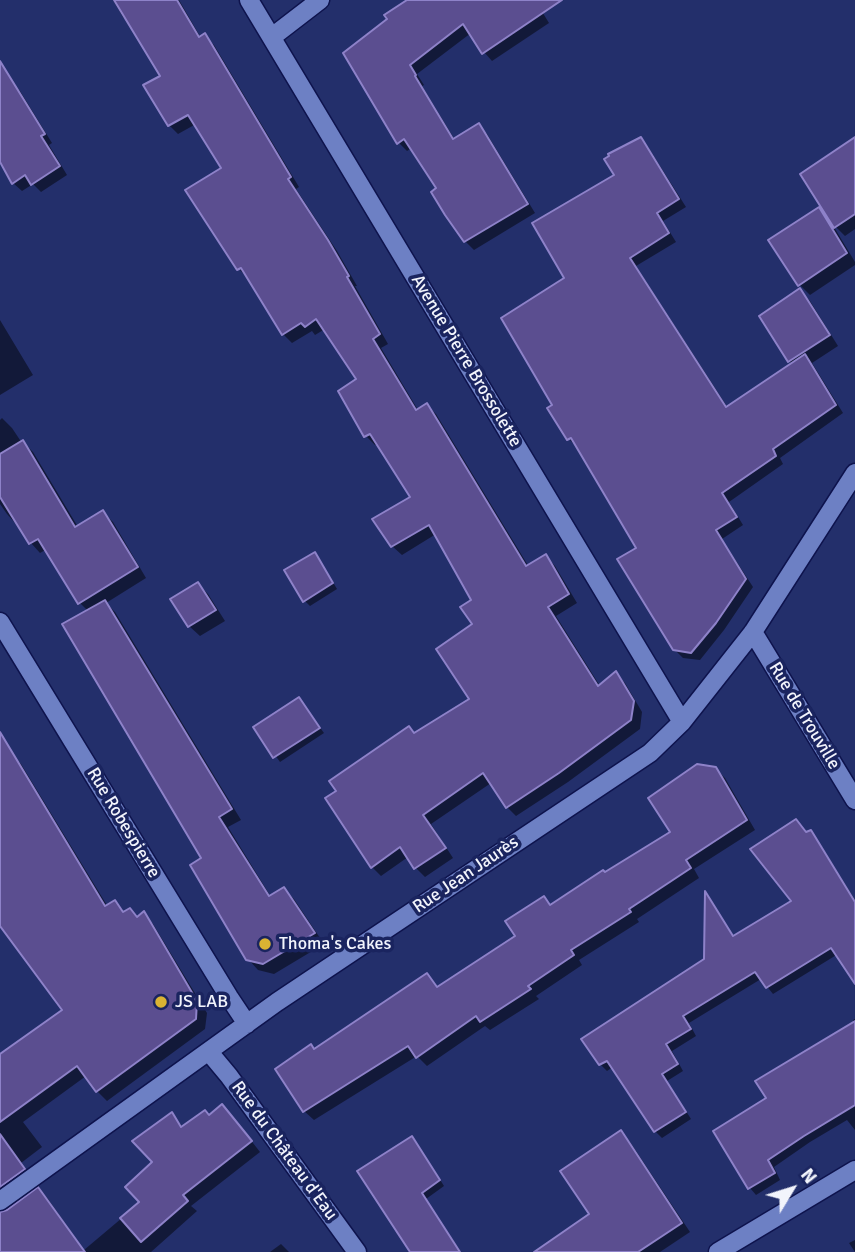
<!DOCTYPE html>
<meta charset="utf-8">
<style>
body{margin:0}
#map{position:relative;width:855px;height:1252px;overflow:hidden;background:#232f6b;font-family:Signika,sans-serif}
canvas{display:block}
.north{position:absolute;left:757px;top:1154px;width:70px;height:70px;-webkit-text-stroke:5px #1a245f;paint-order:stroke;rotate:52deg;font-size:19px;font-weight:700;line-height:28px;text-align:center;color:#f2f4fc}
.north::after{content:'';display:block;margin:auto;width:24px;height:32px;background:#f2f4fc;clip-path:polygon(50% 0,100% 100%,50% 72%,0 100%)}
</style>
<div id="map">
<canvas width="855" height="1252"></canvas>
<div class="north">N</div>
</div>
<script>
const context = document.querySelector('canvas').getContext('2d');
context.lineJoin = 'round';
function paint(path, color) {
  context.fillStyle = color;
  context.fill(path, 'evenodd');
}
function trace(path, color, width, dash) {
  context.strokeStyle = color;
  context.lineWidth = width;
  context.lineCap = dash ? 'butt' : 'round';
  context.setLineDash(dash || []);
  context.stroke(path);
}
function drawText(font, color, halo, rows, align = 'center') {
  context.font = font + ' Signika,sans-serif';
  context.lineWidth = 7;
  context.setLineDash([]);
  context.textBaseline = 'middle';
  context.strokeStyle = halo;
  context.fillStyle = color;
  for (const [text, x, y, turn = 0] of rows) {
    context.save();
    context.translate(x, y);
    context.rotate((+turn || 0) * Math.PI / 180);
    context.textAlign = isNaN(turn) ? turn : align;
    if (halo) context.strokeText(text, 0, 0);
    context.fillText(text, 0, 0);
    context.restore();
  }
}
const shadow = new Path2D(`
 M113,0H179L201,38L205,36L214,45L299,187L296,189L337,251L357,286H355L388,344L381,348L418,410L427,405L436,414L529,567L546,556L555,566L577,603L556,616L600,686L616,674L625,683L642,712L640,729L568,782L516,816L507,807L491,783L431,824L453,858L425,877L416,868L408,857L381,876L372,867L415,734L472,699L475,625L474,601L436,534L402,555L392,546L412,497L378,444L375,445L366,436L340,391L359,380L325,329L315,335L312,331L292,343L283,334L248,278L239,269L224,169L196,124L178,134L169,125L145,86L162,76L131,25L123,17Z
 M410,0H545L538,5L549,23L492,61L484,52L471,33L417,74L424,85L422,86L455,140L478,125L487,134L535,213L474,250L465,241L438,189L412,148L407,151L399,143Z
 M11,82L20,91L52,143L49,145L67,175L41,192L33,184L22,191L13,183L0,159V84Z
 M641,140L648,147L686,207L663,221L676,242L636,266L728,408L792,364L789,361L800,291L810,301L838,346L812,363L843,413L780,458L783,464L729,502L743,525L722,539L753,587L724,630L700,660L683,658L674,649L638,549L576,446L569,439L555,405L566,278L616,176Z
 M855,143V229L845,236L835,226L834,227L855,262V265L810,295L799,284L819,209L829,219Z
 M0,320L33,375L0,395Z
 M2,418L12,428L22,443L23,442L33,452L78,527L103,512L113,522L146,578L106,603L115,612L241,820L228,827L271,897L284,889L294,899L324,944L274,974L258,970L248,959L203,859L88,611L80,603L47,549L40,553L31,543L18,523L16,524L7,514L0,504V420Z
 M319,559L337,589L310,606L305,601L287,571Z
 M198,584L208,594L225,621L200,636L189,626Z
 M299,699L324,733L280,762L256,728Z
 M11,753L21,764L108,907L114,902L125,913L138,918L144,914L153,924L207,1013L205,1029L107,1101L97,1091L86,1076L23,1122L42,1147L21,1163L34,1180L0,1204V1056L65,1010L0,923V754Z
 M715,768L725,778L755,830L694,869L699,878L637,919L639,922L579,960L582,965L536,996L539,999L490,1030L485,1026L427,1066L417,1056L314,1120L304,1111L315,1051L427,975L439,988L518,937L544,898L552,906L672,832Z
 M811,832L817,839L855,900V981L838,954L773,994L761,979L689,1023L696,1036L672,1051L683,1071L667,1081L691,1119L662,1138L655,1131L613,1067L607,1071L600,1064L706,959L707,895L711,900L734,937L793,902L807,834Z
 M855,1019V1130L847,1120L810,1142L774,1167L780,1180L756,1195L750,1188L715,1131L768,1099L854,1023L853,1020Z
 M222,1106L232,1116L260,1152L191,1206L197,1211L151,1252H0V1238L38,1190L48,1199L84,1250L141,1202L172,1115L183,1127L209,1117Z
 M621,1133L630,1142L690,1232L660,1252H541L591,1215Z
 M412,1138L417,1143L444,1186L426,1199L461,1252H413Z
 M855,1240V1252L849,1243Z
 M281,1244L289,1252H270Z`);
const building = new Path2D(`
 M114,0H177L199,37L205,33L291,177L288,179L328,240L349,276L347,277L380,334L373,339L416,410L427,403L526,566L546,554L569,594L548,607L598,686L616,671L634,701L631,720L559,773L506,808L483,773L423,815L446,848L414,869L400,847L371,868L325,798L336,791L329,781L409,726L414,733L469,699L436,649L472,624L460,607L471,600L429,525L391,547L372,519L410,497L370,434L364,437L338,391L356,379L316,319L305,327L301,323L282,335L241,268L237,270L185,190L221,168L188,115L168,126L143,85L160,76Z
 M407,0H562L482,54L463,24L410,65L416,75L415,76L453,139L479,123L528,204L464,242L445,215L431,192L436,188L404,139L397,144L343,53L387,19L384,15Z
 M0,61L45,134L41,136L60,166L31,185L25,175L12,184L0,162Z
 M641,137L679,199L657,213L669,233L630,258L726,407L805,354L836,405L773,449L776,456L722,493L737,517L716,530L746,579L716,623L691,653L673,650L617,559L636,548L571,438L567,440L547,408L552,405L501,318L564,278L532,223L614,175L604,159L609,156L608,154Z
 M855,137V214L834,228L800,174Z
 M819,207L847,253L798,286L768,240Z
 M800,288L830,335L788,362L759,316Z
 M23,440L75,527L103,510L138,567L78,604L38,539L29,544L0,497V454Z
 M315,552L333,583L303,602L284,570Z
 M198,582L216,610L188,627L170,599Z
 M105,600L232,809L219,817L269,896L284,887L315,933L263,964L246,960L190,865L201,858L62,624Z
 M299,697L320,728L273,758L253,727Z
 M0,732L105,906L115,900L123,912L130,908L137,917L144,911L197,1001L196,1019L96,1092L77,1066L0,1122V1054L62,1010L0,926Z
 M697,764L716,767L747,820L686,860L691,868L629,909L631,912L571,950L574,955L528,986L531,989L480,1022L476,1016L416,1058L408,1046L303,1112L275,1069L311,1044L314,1049L427,973L437,987L515,936L505,921L544,896L550,905L603,870L605,872L670,832L648,798Z
 M796,819L806,832L811,830L855,902V984L831,948L766,988L755,972L683,1016L691,1029L666,1044L678,1064L662,1074L686,1112L654,1132L607,1061L599,1065L581,1039L704,959L705,891L733,936L791,901L750,849Z
 M855,1021V1105L804,1136L768,1160L775,1173L748,1189L713,1131L766,1098L755,1081Z
 M222,1104L252,1141L183,1195L188,1201L141,1242L120,1218L139,1202L125,1187L152,1162L132,1141L172,1112L181,1127L205,1110L209,1115Z
 M621,1130L682,1223L638,1252H534L589,1214L560,1171Z
 M0,1134L25,1169L0,1187Z
 M412,1136L440,1180L422,1193L460,1252H410L357,1171Z
 M38,1187L85,1252H0V1212L7,1210Z`);
const minor = new Path2D(`
 M249,0L682,722
 M272,37L320,0
 M0,622L229,997L247,1024
 M753,632L855,800
 M209,1052L229,1076L357,1252
 M0,1201L277,1002L650,753L682,722L753,632L855,473
 M718,1252L855,1170`);
const markers = [
 [265,944,7,"#dab333"],
 [161,1002,7,"#dab333"]
];
const streetNames = [
 ["Avenue Pierre Brossolette",466,361,59],
 ["Rue de Trouville",804,716,59],
 ["Rue Robespierre",123,823,59],
 ["Rue Jean Jaurès",466,875,-34],
 ["Rue du Château d'Eau",284,1151,54]
];
const poiNames = [
 ["Thoma's Cakes",279,944],
 ["JS LAB",175,1002]
];
paint(shadow, '#0007');
paint(building, '#5b4e90');
trace(building, '#8e82c9', 2);
trace(minor, '#0e134d', 21);
trace(minor, '#6d80c4', 18);
for (const [x, y, r, color] of markers) {
  const dot = new Path2D();
  dot.arc(x, y, r, 0, 2 * Math.PI);
  context.fillStyle = color;
  context.fill(dot);
  trace(dot, '#1a245f', 2.5);
}
drawText('18px', '#f2f4fc', '#1a245f', streetNames);
drawText('18px', '#f2f4fc', '#1a245f', poiNames, 'left');
</script>
